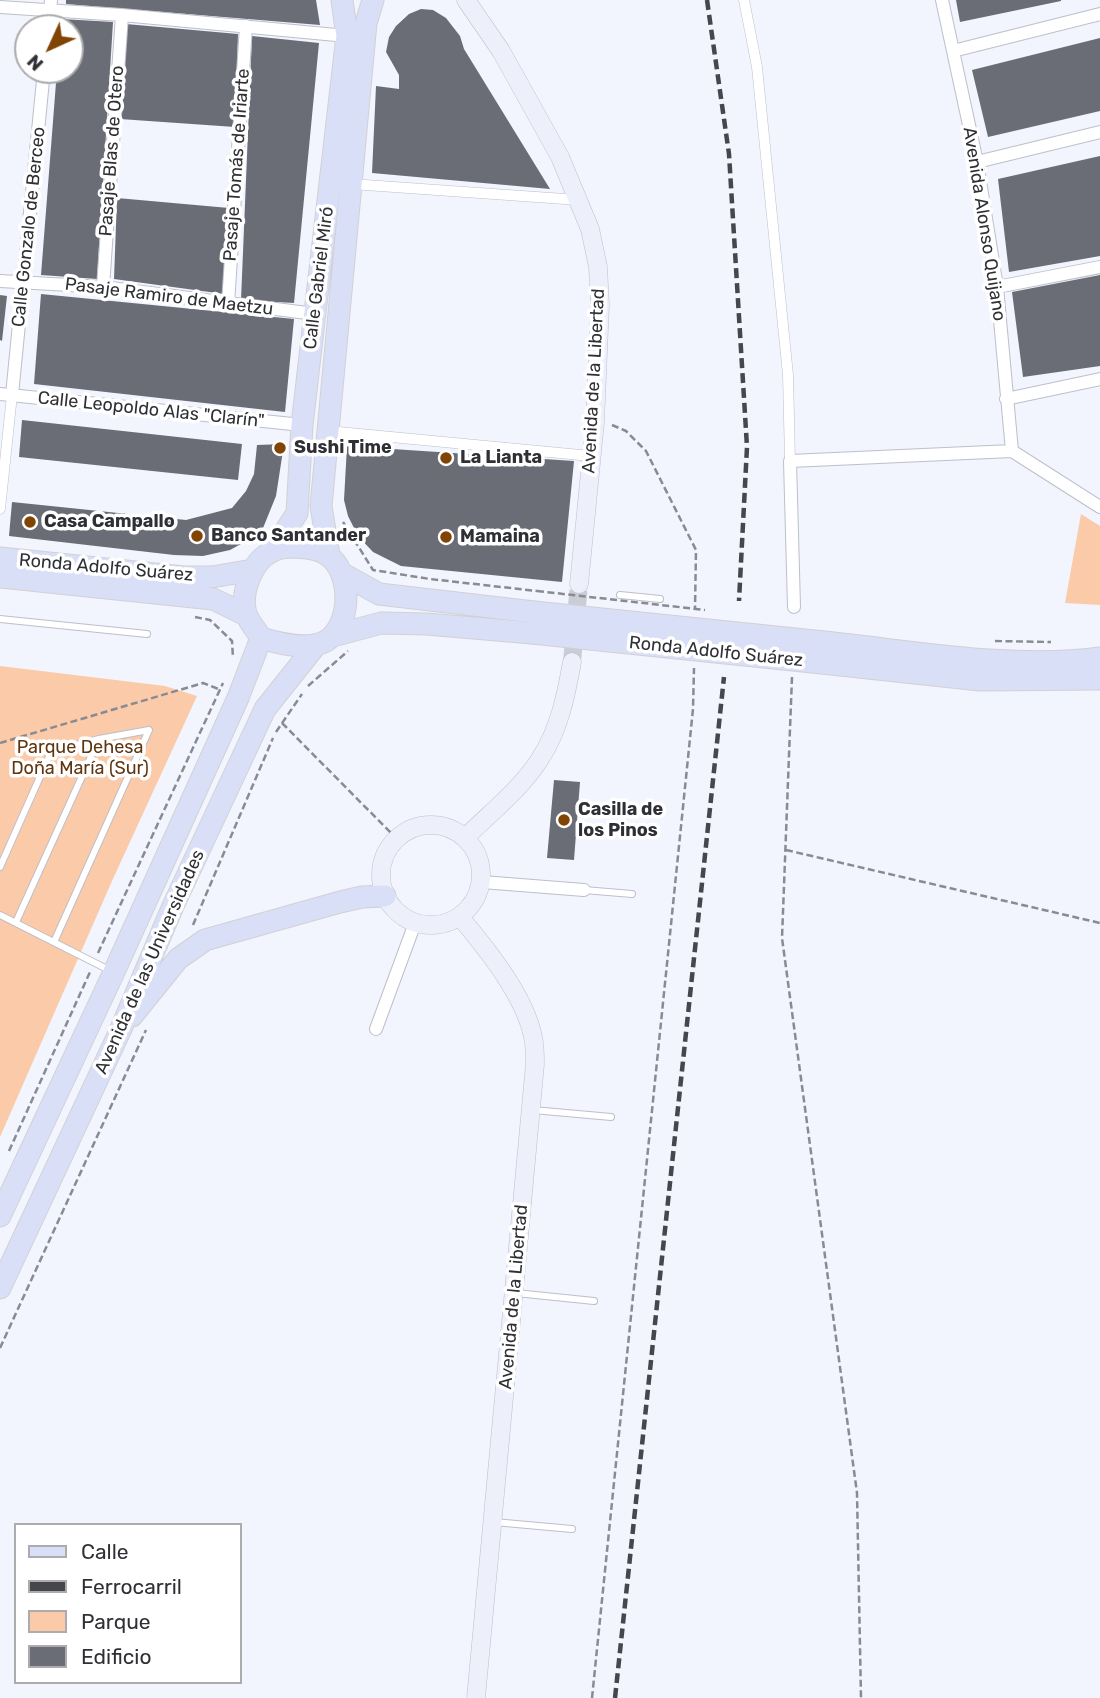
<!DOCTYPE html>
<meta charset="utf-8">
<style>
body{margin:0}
#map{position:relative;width:1100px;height:1698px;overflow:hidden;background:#f2f4fe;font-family:Rubik,sans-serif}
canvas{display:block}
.legend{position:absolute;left:14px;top:1523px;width:228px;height:161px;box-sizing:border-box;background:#fff;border:2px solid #acacae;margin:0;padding:9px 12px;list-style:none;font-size:21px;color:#2f3035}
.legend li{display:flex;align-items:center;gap:14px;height:35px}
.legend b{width:35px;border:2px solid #acacae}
.north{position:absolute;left:14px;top:14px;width:70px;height:70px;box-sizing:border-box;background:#fff;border:2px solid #acacae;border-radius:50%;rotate:225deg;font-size:19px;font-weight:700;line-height:28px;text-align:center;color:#2f3035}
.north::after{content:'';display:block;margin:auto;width:24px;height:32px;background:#824404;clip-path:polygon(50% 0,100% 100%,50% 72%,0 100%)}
</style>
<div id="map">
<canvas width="1100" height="1698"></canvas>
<ul class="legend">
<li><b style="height:9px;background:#dadff8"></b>Calle</li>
<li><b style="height:9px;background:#45474c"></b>Ferrocarril</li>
<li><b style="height:19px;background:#fbcaa8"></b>Parque</li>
<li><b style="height:19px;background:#6a6c76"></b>Edificio</li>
</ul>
<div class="north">N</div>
</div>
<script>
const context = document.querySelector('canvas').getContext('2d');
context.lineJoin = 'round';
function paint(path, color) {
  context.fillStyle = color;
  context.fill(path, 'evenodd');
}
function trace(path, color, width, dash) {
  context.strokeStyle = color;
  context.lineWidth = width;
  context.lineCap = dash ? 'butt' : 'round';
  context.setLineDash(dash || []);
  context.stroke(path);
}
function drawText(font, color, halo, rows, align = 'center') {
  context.font = font + ' Rubik,sans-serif';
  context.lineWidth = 7;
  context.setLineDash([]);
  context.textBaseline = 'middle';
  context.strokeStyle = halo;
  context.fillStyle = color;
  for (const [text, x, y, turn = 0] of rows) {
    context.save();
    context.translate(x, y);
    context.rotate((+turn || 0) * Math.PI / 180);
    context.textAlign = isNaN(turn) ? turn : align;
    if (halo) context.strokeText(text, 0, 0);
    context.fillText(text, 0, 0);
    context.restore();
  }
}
const green = new Path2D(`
 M1081,514L1100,526V605L1065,603Z
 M0,666L165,686L197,696L112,881L0,1137Z`);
const building = new Path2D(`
 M66,0H316L320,25L66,4Z
 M956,0H1061V1L960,22Z
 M421,9L433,10L446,18L460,36L464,49L550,189L372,173L376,86L399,89V75L386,52L389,37L396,26L409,14Z
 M62,19L113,22L97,279L41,275L57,70H70V28H61Z
 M126,24L238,34L235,127L120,119Z
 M252,36L319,43L294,303L241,300Z
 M1100,38V111L988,137L972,70Z
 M1100,156V256L1009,272L998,179Z
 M117,198L229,208L224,294L114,279Z
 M1100,275V366L1023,377L1012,292Z
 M41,294L294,319L285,412L34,384Z
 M0,295L7,296L2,341L0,340Z
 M22,420L242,444L238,480L19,457Z
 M284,444L276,496L261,533L230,550L203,556L174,555L9,536L12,502L186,520L232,508L246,491L254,474L257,445Z
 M347,446L574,461L562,582L401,566L373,552L358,536L348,516L344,500Z
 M554,780L580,782L574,860L547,858Z`);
const secondaryTunnel = new Path2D(`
 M572,662L579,584`);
const path = new Path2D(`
 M612,425L626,431L646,451L696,550L695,609
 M343,522L373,570L430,579L537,591
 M195,617L210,620L232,641L233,658
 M995,641L1051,642
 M792,677L782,938L857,1493L861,1698
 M308,686L348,651
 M282,723L396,838
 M276,732L302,694
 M0,743L203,683L221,690
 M786,850L1100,923
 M193,925L273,738
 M98,953L223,683
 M9,1151L90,972
 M0,1348L146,1030
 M592,1698L693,709L694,668`);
const service = new Path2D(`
 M620,595L660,599
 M0,619L147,634
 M0,867L51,752L99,739L149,730L54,942
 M584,890L632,894
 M0,915L111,971
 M16,922L99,739
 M533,1110L611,1117
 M516,1293L594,1301
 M494,1522L572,1529`);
const pedestrian = new Path2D(`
 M744,0L757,67L788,375L790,461
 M351,184L579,200
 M328,431L591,456
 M0,509L12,395`);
const minor = new Path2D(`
 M942,0L977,162L997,287L1012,451
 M0,7L122,15L347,36
 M48,28L51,0
 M953,51L1100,14
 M977,162L1100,132
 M0,281L103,287L315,314
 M103,287L122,15
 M997,287L1100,267
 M228,304L246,26
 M0,394L302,425
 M12,395L44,70
 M1006,399L1100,379
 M794,607L790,461L1012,451L1100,507
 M482,882L584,890
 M376,1029L415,923`);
const secondary = new Path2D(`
 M466,0L501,51L560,157L590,229L598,267L600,305L595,422L579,584
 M381 875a50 50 0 1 1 100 0a50 50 0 1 1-100 0Z
 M465,838C490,813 521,789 540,759C559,730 566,696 572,662
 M460,917C486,948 525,996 533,1037C535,1045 535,1055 535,1064L476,1698`);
const primary = new Path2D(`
 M289,547C302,547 320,548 330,557C355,578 351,640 314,645C297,648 278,643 261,638C257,631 249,622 246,614C240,593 252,560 273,551C277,548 284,548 289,547Z
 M273,550L297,513L302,425L347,36L342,0
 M329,555L321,506L366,23L373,0
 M0,558L184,577H212L253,570
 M343,574L379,594L534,612
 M0,577L213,599L246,615
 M333,636L381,623L427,624L532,633
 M824,642C912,651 1013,670 1100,658
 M822,663L980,680L1100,679
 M132,1016L178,959L205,940L340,902L362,897L385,896
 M0,1216L114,972L238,698L261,638
 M0,1288L120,1031L173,906L265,709L316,645`);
const rail = new Path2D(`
 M707,0L729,154L747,447L739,601
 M615,1698L724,677`);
const pathBridge = new Path2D(`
 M537,591L705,610`);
const primaryBridge = new Path2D(`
 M534,612L824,642
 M532,633L822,663`);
const markers = [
 [280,448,7,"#824404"],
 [446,458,7,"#824404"],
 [30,522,7,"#824404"],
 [197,536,7,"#824404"],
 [446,537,7,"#824404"],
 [564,820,7,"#824404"]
];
const streetNames = [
 ["Pasaje Blas de Otero",112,151,-86],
 ["Pasaje Tomás de Iriarte",237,165,-86],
 ["Avenida Alonso Quijano",984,224,81],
 ["Calle Gonzalo de Berceo",29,227,-84],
 ["Calle Gabriel Miró",319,278,-83],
 ["Pasaje Ramiro de Maetzu",169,297,7],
 ["Avenida de la Libertad",594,381,-87],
 ["Calle Leopoldo Alas \"Clarín\"",151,410,6],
 ["Ronda Adolfo Suárez",106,568,5],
 ["Ronda Adolfo Suárez",716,652,6],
 ["Avenida de las Universidades",150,962,-66],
 ["Avenida de la Libertad",514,1297,-85]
];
const poiNames = [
 ["Sushi Time",294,448],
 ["La Lianta",460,458],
 ["Casa Campallo",44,522],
 ["Banco Santander",211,536],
 ["Mamaina",460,537],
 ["Casilla de",578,810],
 ["los Pinos",578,831]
];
const parkNames = [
 ["Parque Dehesa",80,748],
 ["Doña María (Sur)",80,769]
];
paint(green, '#fbcaa8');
paint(building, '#6a6c76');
trace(secondaryTunnel, '#cbcdd6', 18, [18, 9]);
trace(service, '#bdbfca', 8);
trace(pedestrian, '#bdbfca', 11);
trace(minor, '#bdbfca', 14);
trace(secondary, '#bdbfca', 19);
trace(primary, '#d1d1d3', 23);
trace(path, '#898b92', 2.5, [7, 3.5]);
trace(service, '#fff', 6);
trace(pedestrian, '#fff', 10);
trace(minor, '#fff', 12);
trace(secondary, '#edeffb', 18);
trace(primary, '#dadff8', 21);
trace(rail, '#45474c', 4.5, [10, 5]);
trace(primaryBridge, '#d1d1d3', 23, []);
trace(pathBridge, '#898b92', 2.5, [7, 3.5]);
trace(primaryBridge, '#dadff8', 21);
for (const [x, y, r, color] of markers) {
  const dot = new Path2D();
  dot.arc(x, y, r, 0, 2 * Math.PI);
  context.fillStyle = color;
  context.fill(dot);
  trace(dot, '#fff', 2.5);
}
drawText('18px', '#2f3035', '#fff', streetNames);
drawText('bold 18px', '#2f3035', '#fff', poiNames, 'left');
drawText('18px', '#5f340f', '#fff', parkNames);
</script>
